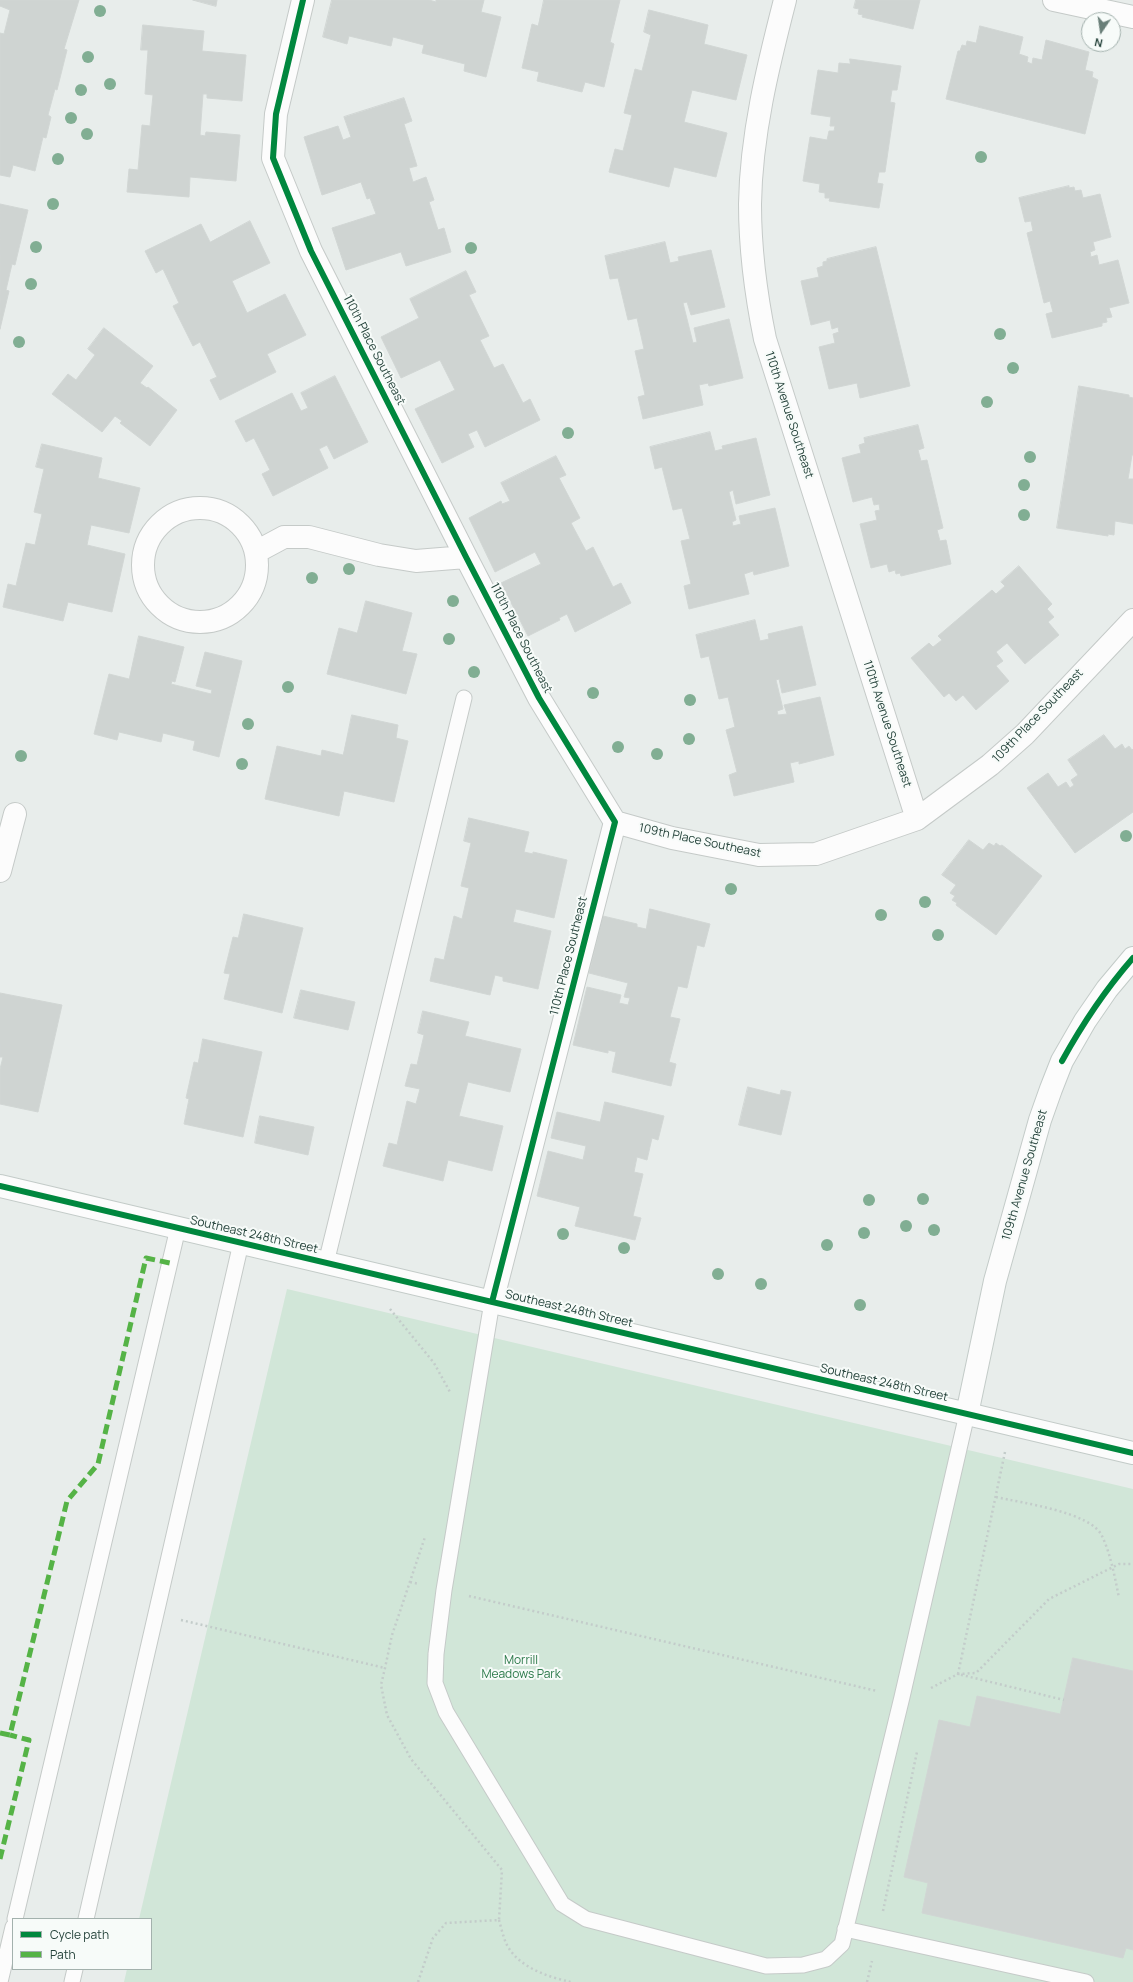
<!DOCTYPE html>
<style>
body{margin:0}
#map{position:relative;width:1133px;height:1982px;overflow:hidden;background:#e8edeb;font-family:Manrope,sans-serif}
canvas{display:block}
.legend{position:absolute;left:12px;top:1918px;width:140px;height:52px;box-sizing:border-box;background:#f7fbf9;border:1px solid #a3b1ad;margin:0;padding:5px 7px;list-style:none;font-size:12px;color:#24423a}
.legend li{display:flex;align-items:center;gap:8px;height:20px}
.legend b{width:20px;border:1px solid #a3b1ad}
.north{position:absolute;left:1081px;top:12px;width:40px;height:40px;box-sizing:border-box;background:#f7fbf9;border:1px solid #a3b1ad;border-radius:50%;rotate:193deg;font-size:11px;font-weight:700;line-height:16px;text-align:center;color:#24423a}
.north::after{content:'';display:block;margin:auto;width:14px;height:18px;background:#697e78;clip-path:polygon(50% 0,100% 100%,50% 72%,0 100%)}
</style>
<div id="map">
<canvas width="1133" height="1982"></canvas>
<ul class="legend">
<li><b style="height:5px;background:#00873e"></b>Cycle path</li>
<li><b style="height:5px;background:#55b346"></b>Path</li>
</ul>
<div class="north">N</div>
</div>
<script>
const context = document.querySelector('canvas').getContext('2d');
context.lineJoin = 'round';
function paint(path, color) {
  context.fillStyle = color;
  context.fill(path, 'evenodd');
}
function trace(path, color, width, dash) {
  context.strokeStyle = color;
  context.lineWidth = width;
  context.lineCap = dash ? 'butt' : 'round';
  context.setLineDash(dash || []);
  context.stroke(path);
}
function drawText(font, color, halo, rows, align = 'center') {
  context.font = font + ' Manrope,sans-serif';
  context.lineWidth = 4;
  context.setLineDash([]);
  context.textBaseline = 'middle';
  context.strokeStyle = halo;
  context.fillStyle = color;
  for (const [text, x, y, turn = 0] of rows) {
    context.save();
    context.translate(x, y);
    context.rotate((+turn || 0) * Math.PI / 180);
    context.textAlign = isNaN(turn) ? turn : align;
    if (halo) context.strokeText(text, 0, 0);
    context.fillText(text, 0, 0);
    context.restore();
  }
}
const green = new Path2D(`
 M287,1289L1133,1489V1982H124L127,1969H151V1919H139Z`);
const building = new Path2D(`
 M0,0H79L64,49L67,50L57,90L55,89L48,115L51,117L46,138L43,137L35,171L13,165L10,177L0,175V33L4,34L10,10L0,6Z
 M193,0H217L216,6Z
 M332,0H429L436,2V0H484L481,12L501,17L486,77L464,71L465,64L422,53L424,45L393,37L391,46L349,36L347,44L323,37Z
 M544,0H620L610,42L614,44L604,87L585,82L582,92L537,81L539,72L522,68L532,24L538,26Z
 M856,0H920L913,29L862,17L863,15L858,14L859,9L854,8Z
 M649,10L708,25L704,44L747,55L736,100L692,90L684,122L727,133L716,177L674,167L669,187L609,172L615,149L623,151L632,115L624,113L635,69L642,71L651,35L644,32Z
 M143,25L204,31L202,51L246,55L242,101L207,98V94H203L200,135L205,136L206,132L240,135L236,181L190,177L189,197L127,192L129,169L138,170L142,125L150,126L153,95L145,94L148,50H141Z
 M980,26L1023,37L1019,54L1028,57L1027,62L1032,64L1033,58L1042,60L1046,40L1089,52L1085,70L1093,72L1092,77L1098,80L1085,134L946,99L958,51H960L962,45L966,46L967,41L976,43Z
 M850,59L901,66L897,90H892L890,102L895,103L885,172H879L877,183L883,184L879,208L829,201L830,198H825V193L819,192L820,184L803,181L810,137L827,140L829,131H834L835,126H830L831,117L811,114L818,70L838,73L839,63L850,64Z
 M404,98L412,121L404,124L417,166L409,168L413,182L426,177L434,200L429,202L438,230L444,228L451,252L406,266L401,252L346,270L332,228L376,214L370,198L367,199L361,182L322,195L304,137L338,126L343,140L351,137L344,117Z
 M1069,186V188L1074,187L1075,191L1081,190L1083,198L1100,194L1111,237L1093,242L1095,250L1090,252L1091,257L1097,255L1099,265L1118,260L1129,303L1109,308L1112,317L1106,318L1107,322L1102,323V326L1052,338L1046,314L1053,312L1050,301L1044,303L1027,233L1033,231L1031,221L1025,222L1019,198Z
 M0,204L28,210L15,265L12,264L6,290L9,291L0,329Z
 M250,221L270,263L232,281L247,313L285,294L306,335L267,354L276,372L220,400L210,380L217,377L200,342L193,346L173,306L179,303L163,269L156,273L145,251L201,224L210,242Z
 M665,242L670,263L679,261L678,257L711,250L725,307L691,315L687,302L683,303L693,343L697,342L694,328L729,319L743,378L709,386L708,383L699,385L703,405L643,419L638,397L645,395L635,351L644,349L637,318L628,320L618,278L610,279L605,256Z
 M876,247L910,386L860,398L857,383L829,389L819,347L835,343L833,334L839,332L838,327L832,329L830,320L811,325L801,281L819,277L817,268L823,266V262L827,261V259Z
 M466,271L476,292L469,295L489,336L480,340L494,368L503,364L523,403L530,399L540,420L485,447L477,430L468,434L474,447L442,463L415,409L455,390L440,360L401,378L381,337L419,318L410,299Z
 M104,328L153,366L140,383L147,388L148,387L177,410L150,446L120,423L122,421L115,416L102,432L52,394L68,374L76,380L95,355L88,349Z
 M335,376L368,442L334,459L327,445L319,449L328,468L273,496L262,474L270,470L254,438L246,442L235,421L292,393L301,411L308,408L301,393Z
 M1079,386L1129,395V397L1133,398V455H1132L1128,479H1133V524L1115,521L1114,535L1108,534V536L1057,528Z
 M918,425L924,448L918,450L921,461L927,460L943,528L937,530L940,541L946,540L951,564L901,576L900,573L896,574L895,570L889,572L887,564L871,568L860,524L877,520L875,511L880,510L879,504L874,505L872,497L853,502L842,458L861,453L859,445L865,443L864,438Z
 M710,432L715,451L723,449L722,446L756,438L770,495L736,504L733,490L729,492L736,520L732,522L733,526L741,524L739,516L775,508L789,566L754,575L753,571L744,574L749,594L689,609L684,586L691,584L681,541L690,539L682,508L673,510L662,467L655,469L650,447Z
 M42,444L102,458L98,478L140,488L129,533L91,525L87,545L125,554L112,612L68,602L63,621L3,607L8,584L16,586L26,543L35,545L42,514L34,512L44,469L36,467Z
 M556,456L566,475L559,478L580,518L571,523L586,551L593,547L613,587L621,583L631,603L575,632L567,614L559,618L560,620L528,636L501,583L541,564L535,552L495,572L469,518L501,501L502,504L510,501L501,483Z
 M1019,566L1052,604L1047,609L1054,617L1048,622L1059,635L1025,664L1007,643L996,652L1003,661L996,666L1009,681L976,710L963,695L956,701L949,693L944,697L911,658L929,643L933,647L942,640L938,636L992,590L996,594L1005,586L1001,582Z
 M366,601L412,613L402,651L417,654L406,694L327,674L339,628L357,633Z
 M755,620L760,641L769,639L768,634L802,626L816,685L782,693L779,679L776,680L783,709L777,711L778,715L787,714L784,705L820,697L834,755L799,764V761L790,763L794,782L734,796L729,775L737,772L726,730L735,727L728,697L719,699L709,656L701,658L696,635Z
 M139,636L184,647L175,682L172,681L171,684L211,694L212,690L196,686L205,652L242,661L219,757L193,750L195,741L163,733L161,742L119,732L117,740L94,734L109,674L129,679Z
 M352,715L398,725L396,738L408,741L394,802L344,791L339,816L265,799L277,746L321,756L322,750L343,755Z
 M1104,735L1115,749L1122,744L1125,749L1129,746L1132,750L1133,749V812L1075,853L1027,788L1048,773L1058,787L1066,782L1070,788L1074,785L1071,780L1078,775L1068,760Z
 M469,818L529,832L524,852L533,854V852L567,860L554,918L516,909L513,922L551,931L538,989L503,981V977L495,975L490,995L430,981L435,958L444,960L454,916L462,919L469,888L461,886L471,843L464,841Z
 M969,840L983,850L989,843L994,846L996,843L1000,846L1002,845L1042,876L996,935L956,905L957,903L952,900L955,896L950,893L956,885L942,875Z
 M650,909L710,924L704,947L697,945L687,988L678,986L670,1017L680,1019L669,1062L676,1064L671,1086L612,1072L616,1052L608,1050V1053L573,1045L587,987L621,995L619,1003L628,1005L630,998L624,997L628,983L589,973L603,916L637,924V927L646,929Z
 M244,914L303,928L282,1013L224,999L230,974L224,973L233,937L238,938Z
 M301,990L355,1002L348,1030L294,1018Z
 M0,993L62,1005L38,1112L0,1104V1069L3,1057H0Z
 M423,1011L469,1022L465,1036L521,1049L510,1092L468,1082L459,1116L503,1126L492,1171L448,1160L443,1181L383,1166L389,1143L397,1145L407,1101L416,1104L420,1089L405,1086L411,1064L417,1065L424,1035L418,1033Z
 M203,1039L262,1052L243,1137L184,1124L189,1099L186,1098L194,1062L198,1063Z
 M748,1087L780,1095L781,1090L791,1092L781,1135L739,1125Z
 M605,1102L664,1116L658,1140L652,1138L647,1160L637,1157L634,1172L643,1174L633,1216L641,1218L635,1240L575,1226L580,1207L537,1196L548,1151L583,1160L586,1146L551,1138L557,1112L600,1122Z
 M260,1116L314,1127L308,1155L255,1143Z
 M1073,1658L1133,1671V1950L1126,1948L1123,1958L922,1913L928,1883L904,1877L939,1720L970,1727L977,1696L1060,1714Z`);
const path = new Path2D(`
 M390,1309L434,1363L450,1392
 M1005,1452L958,1674L1064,1700
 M996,1497C1022,1503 1091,1512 1102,1536C1111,1555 1115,1578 1119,1598
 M410,1582L419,1584
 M469,1596L877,1691
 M181,1620L385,1668
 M931,1688L958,1674L976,1673L1049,1599L1119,1564H1133
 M883,1911L917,1752
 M499,1920C501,1927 503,1936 506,1943C517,1967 548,1977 571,1982
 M418,1982L433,1938L446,1923L499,1920L502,1870L411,1759L387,1715L381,1685L385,1668L392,1635L425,1537
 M867,1982L872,1961`);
const lane = new Path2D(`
 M326,1263L464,698
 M492,1302L444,1590L436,1654L435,1683L446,1712L562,1904L586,1919L766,1966L803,1965L826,1959L842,1944L902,1697L967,1414
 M15,1919L178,1228
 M86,1919L241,1243
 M845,1929L1086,1982
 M0,1982L13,1927
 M72,1982L75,1969`);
const street = new Path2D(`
 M303,0L276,114L273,158L311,251L466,557L539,698L615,822L492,1302
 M785,0C768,66 751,135 750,204C750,249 756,295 765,339L917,819
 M1054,0L1133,17
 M143 565a57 57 0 1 1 114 0a57 57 0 1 1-114 0Z
 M256,552L284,537H309L379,555L416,561L466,557
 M615,822L672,838L759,855L816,854L917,819L990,765L1025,734L1133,620
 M0,871L15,814`);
const secondary = new Path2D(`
 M0,1186L1133,1453
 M967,1414L995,1281L1040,1120L1051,1089L1062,1061L1085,1021L1107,989L1133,958`);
const quiet = new Path2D(`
 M0,1733L10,1735L67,1501L98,1464L146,1258L170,1263
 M0,1859L29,1740L10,1735`);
const cycleway = new Path2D(`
 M303,0L276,114L273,158L311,251L466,557L539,698L615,822L492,1302
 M1062,1061C1083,1023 1105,990 1133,958
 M0,1186L1133,1453`);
const trees = [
 [100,11],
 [88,57],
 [110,84],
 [81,90],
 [71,118],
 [87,134],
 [981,157],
 [58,159],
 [53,204],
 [36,247],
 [471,248],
 [31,284],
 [1000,334],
 [19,342],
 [1013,368],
 [987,402],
 [568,433],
 [1030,457],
 [1024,485],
 [1024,515],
 [349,569],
 [312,578],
 [453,601],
 [449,639],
 [474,672],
 [288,687],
 [593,693],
 [690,700],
 [248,724],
 [689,739],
 [618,747],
 [657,754],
 [21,756],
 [242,764],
 [1126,836],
 [731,889],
 [925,902],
 [881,915],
 [938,935],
 [923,1199],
 [869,1200],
 [906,1226],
 [934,1230],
 [864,1233],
 [563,1234],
 [827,1245],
 [624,1248],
 [718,1274],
 [761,1284],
 [860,1305]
];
const streetNames = [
 ["110th Place Southeast",374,350,63],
 ["110th Avenue Southeast",789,415,72],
 ["110th Place Southeast",521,638,63],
 ["109th Place Southeast",1038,716,-46],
 ["110th Avenue Southeast",887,724,72],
 ["109th Place Southeast",700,841,12],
 ["110th Place Southeast",569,956,-76],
 ["109th Avenue Southeast",1025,1175,-74],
 ["Southeast 248th Street",254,1235,13],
 ["Southeast 248th Street",569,1309,13],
 ["Southeast 248th Street",884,1383,13]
];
const parkNames = [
 ["Morrill",521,1661],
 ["Meadows Park",521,1675]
];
paint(green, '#d1e6d8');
paint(building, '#cfd4d2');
trace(building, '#d1d6d4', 1);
trace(lane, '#c5cac8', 17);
trace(street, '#c5cac8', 24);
trace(secondary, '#c3cbc8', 24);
trace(path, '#c3ccca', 2.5, [2, 3]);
trace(lane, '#fcfcfc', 15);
trace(street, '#fcfcfc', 22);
trace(secondary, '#fcfcfc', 22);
trace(quiet, '#55b346', 5, [10, 5]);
trace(cycleway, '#00873e', 6);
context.fillStyle = '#81ae93';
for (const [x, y] of trees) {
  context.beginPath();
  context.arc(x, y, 6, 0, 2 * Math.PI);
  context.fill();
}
drawText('12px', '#24423a', '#f7fbf9', streetNames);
drawText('12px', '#2d7a4b', '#f7fbf9', parkNames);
</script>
